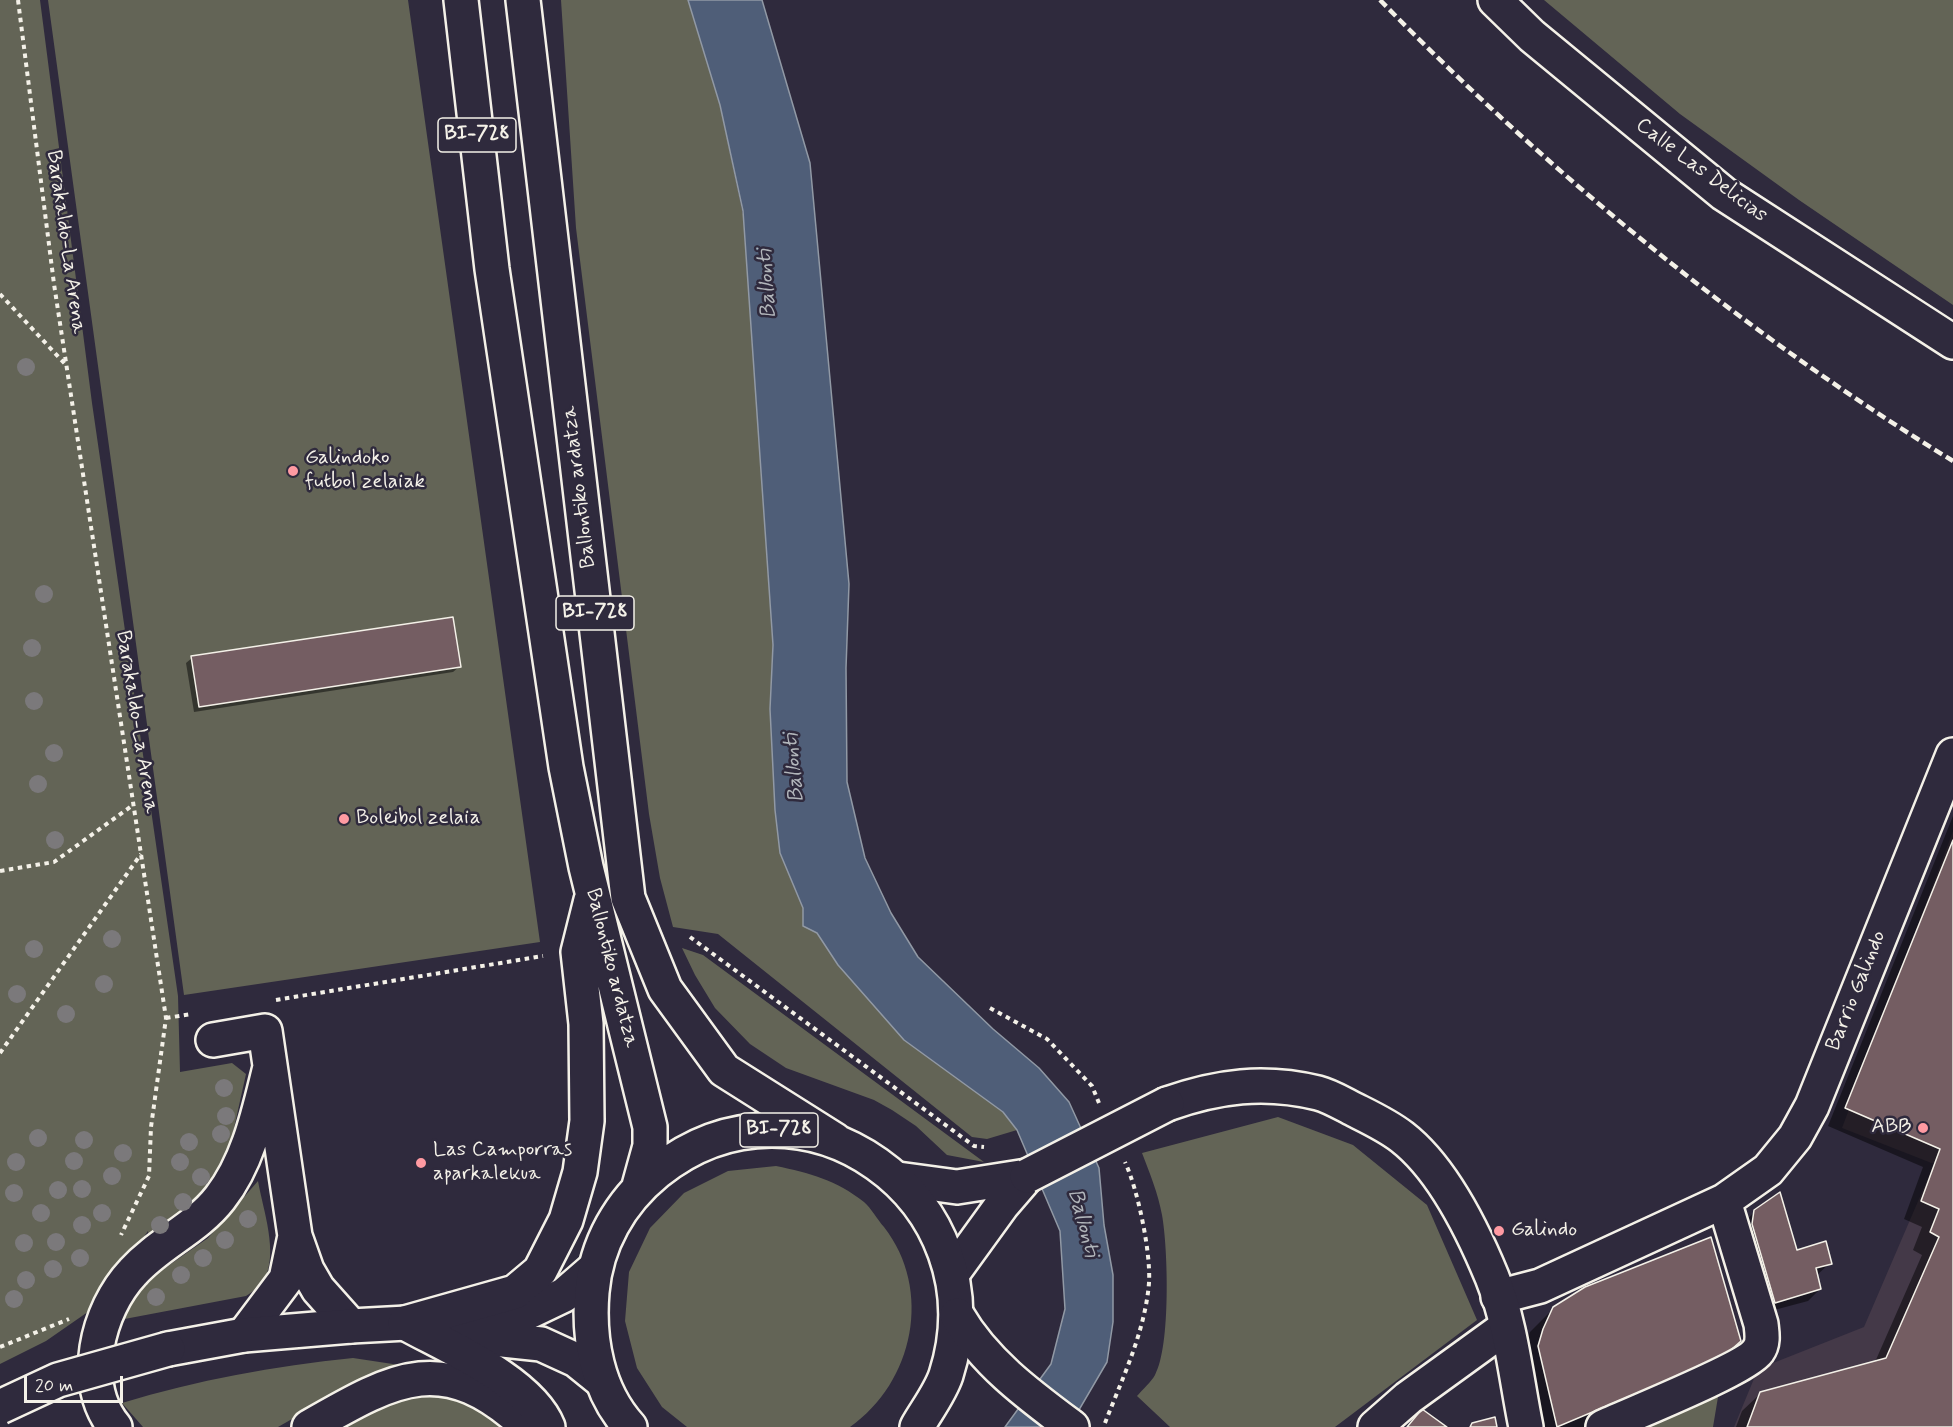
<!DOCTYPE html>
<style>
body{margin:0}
#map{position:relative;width:1953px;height:1427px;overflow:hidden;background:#2f2a3d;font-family:Mynerve,sans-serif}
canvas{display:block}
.scale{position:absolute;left:24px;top:1376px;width:99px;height:27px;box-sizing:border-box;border:3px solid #f4f1e8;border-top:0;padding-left:8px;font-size:18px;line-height:21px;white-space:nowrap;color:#f4f1e8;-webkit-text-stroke:4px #2f2a3d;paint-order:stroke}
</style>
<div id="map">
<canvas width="1953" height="1427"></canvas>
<div class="scale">20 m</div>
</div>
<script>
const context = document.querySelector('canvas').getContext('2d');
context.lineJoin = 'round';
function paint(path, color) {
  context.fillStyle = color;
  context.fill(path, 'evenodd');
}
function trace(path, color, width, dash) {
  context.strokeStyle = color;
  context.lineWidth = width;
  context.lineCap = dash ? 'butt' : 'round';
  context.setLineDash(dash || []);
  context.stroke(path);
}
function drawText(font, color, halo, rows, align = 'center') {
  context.font = font + ' Mynerve,sans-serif';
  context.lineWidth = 5;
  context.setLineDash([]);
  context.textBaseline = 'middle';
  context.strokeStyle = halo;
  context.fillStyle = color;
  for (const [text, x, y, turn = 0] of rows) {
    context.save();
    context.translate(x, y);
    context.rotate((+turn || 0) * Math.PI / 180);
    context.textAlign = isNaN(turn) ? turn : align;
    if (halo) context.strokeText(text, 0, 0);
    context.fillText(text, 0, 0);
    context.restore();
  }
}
const built = new Path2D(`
 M1953,831V1427H1734L1758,1369L1864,1327L1934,1164L1842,1128Z`);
const green = new Path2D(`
 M0,0H40L92,403L178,996L180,1072L232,1063L246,1074L226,1164L203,1200L149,1243L148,1231L95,1307L46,1341L0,1364Z
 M48,0H408L540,942L184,995Z
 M561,0H688L720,105L744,219L773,645L770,709L780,853L803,908V926L817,933L838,965L958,1076L1003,1112L1017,1130L987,1139L972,1137L718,934L673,927L660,878L649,814L576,228Z
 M1544,0H1953V305L1799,200L1680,114Z
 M682,948L703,955L984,1162L947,1155L916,1126L892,1110L874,1100L786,1068L750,1044L715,1008L695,975Z
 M1278,1117L1353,1145L1427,1205L1477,1320L1335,1427H1170L1137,1396C1143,1389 1151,1382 1155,1375C1171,1346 1168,1248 1162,1215C1158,1193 1150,1174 1142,1153Z
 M776,1166C810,1173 836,1180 864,1202C871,1208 877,1219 884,1227C933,1290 914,1382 850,1427H687L662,1407L637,1368L625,1321L629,1272L650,1228L684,1193L728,1171Z
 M258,1181C263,1210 279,1253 264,1280C261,1287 252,1292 246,1296L114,1321L135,1289L208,1238Z
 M353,1358L406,1366L371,1374L278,1427H143L122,1403C197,1380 274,1366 353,1358Z
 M420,1389L458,1393L509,1427H336Z
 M1719,1391L1713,1427H1636Z`);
const water = new Path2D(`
 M688,0H762L810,163L849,584L846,668L847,782L865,858L891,913L918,957L993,1029L1039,1068L1069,1102L1099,1168L1104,1225L1113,1275V1322L1107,1362L1069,1427H1005L1051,1364L1065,1309L1060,1231L1017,1130L1003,1112L904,1040L838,965L817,933L803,926V908L780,853L775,810L770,709L773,645L743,211L720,105Z`);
const shadow = new Path2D(`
 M192,658L459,667L453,672L194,712L186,663Z
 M1953,816V1427H1736L1742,1411L1761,1393L1875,1362L1922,1255L1913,1250L1922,1227L1904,1219L1923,1167L1828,1126Z
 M1755,1211L1796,1252L1830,1263L1816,1276L1820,1289L1808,1301L1763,1313L1743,1224Z
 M1554,1308L1716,1364L1587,1427H1529L1520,1353L1530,1332Z`);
const building = new Path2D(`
 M453,617L461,667L199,707L191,656Z
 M1953,840V1427H1747L1760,1392L1886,1358L1939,1237L1930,1232L1939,1209L1921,1201L1940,1149L1845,1108Z
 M1780,1192L1797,1250L1826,1241L1832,1264L1816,1268L1821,1289L1775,1303L1752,1224L1754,1210Z
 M1711,1237L1741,1341L1723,1357L1557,1427L1538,1346L1543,1329L1553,1307L1585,1287Z
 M1422,1409L1447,1427H1407Z
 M1495,1417L1497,1427H1470L1472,1423Z`);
const path = new Path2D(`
 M18,0L54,284L166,1018L151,1127L149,1176L121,1235
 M0,294L65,364
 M0,871L54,862L133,805
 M690,937L974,1146L984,1147
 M276,1000L543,956
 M990,1008L1047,1039L1092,1086L1099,1103
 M166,1018L192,1014
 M0,1053L141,854
 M0,1347L69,1319
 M1105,1423C1122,1379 1145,1332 1149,1283C1151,1253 1138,1190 1125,1162`);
const minor = new Path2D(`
 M213,1040L265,1031L295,1236L307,1270L318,1289L351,1326
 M1498,1297L1540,1286L1724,1201L1768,1170L1795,1137L1812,1106L1953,755
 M244,1335L286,1279L295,1236
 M115,1427C79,1384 97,1310 133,1272C159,1243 196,1229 220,1198C249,1161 259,1111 270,1067
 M309,1427C396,1377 444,1349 528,1427
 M1375,1427L1408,1398L1506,1327
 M1603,1427C1629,1415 1747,1368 1758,1351C1764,1343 1762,1333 1761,1324L1724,1201`);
const tertiary = new Path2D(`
 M1495,0L1532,36L1724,194L1953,342
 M1167,1104C1218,1086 1264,1080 1318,1093C1330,1096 1343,1104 1355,1110C1371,1118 1388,1126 1402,1137C1442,1168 1473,1231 1492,1277C1511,1324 1516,1378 1526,1427
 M898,1179L957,1187L1027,1176
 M952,1274L1002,1205L1027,1176
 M465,1336L541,1344L576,1360L602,1381
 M168,1349L244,1335L351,1326L518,1317L564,1295L594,1269`);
const primary = new Path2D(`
 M461,0L492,269L566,767L586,867L650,1127V1146L639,1186
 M523,0L628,898L665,989L724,1070L835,1140
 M405,1323L515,1292L540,1271L566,1220L580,1172L587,1121L586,1024L578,952L591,900
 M405,1323C446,1346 530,1381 548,1427
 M630,1427C597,1391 588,1339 592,1292C596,1244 620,1202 657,1172C802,1056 1002,1199 946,1375C940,1393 926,1411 917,1427`);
const motorway = new Path2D(`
 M957,1315C984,1362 1029,1395 1072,1427`);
const rail = new Path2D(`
 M1380,0C1551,175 1744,333 1953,461`);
const tertiaryBridge = new Path2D(`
 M1027,1176L1167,1104
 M0,1407L58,1380L168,1349`);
const trees = [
 [26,367],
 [44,594],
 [32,648],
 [34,701],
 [54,753],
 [38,784],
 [55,840],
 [112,939],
 [34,949],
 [104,984],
 [17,994],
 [66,1014],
 [224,1088],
 [226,1116],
 [221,1134],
 [38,1138],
 [84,1140],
 [189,1142],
 [123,1153],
 [74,1161],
 [16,1162],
 [180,1162],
 [112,1176],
 [201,1177],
 [82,1189],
 [58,1190],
 [14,1193],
 [183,1202],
 [41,1213],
 [102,1213],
 [248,1219],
 [82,1225],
 [160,1225],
 [225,1240],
 [56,1242],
 [24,1243],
 [80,1258],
 [203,1258],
 [53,1269],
 [181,1275],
 [26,1280],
 [156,1297],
 [14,1299]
];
const markers = [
 [293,471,6,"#ff9aa2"],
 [344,819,6,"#ff9aa2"],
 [1923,1128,6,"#ff9aa2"],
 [421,1163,6,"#ff9aa2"],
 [1499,1231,6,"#ff9aa2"]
];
const shields = [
 [477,135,78],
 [595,613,78],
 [779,1130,78]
];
const shieldNames = [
 ["BI-728",477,135],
 ["BI-728",595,613],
 ["BI-728",779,1130]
];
const streetNames = [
 ["Calle Las Delicias",1701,171,37],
 ["Barakaldo-La Arena",65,242,82],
 ["Ballontiko ardatza",580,487,-97],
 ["Barakaldo-La Arena",136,722,81],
 ["Ballontiko ardatza",611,968,76],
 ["Barrio Galindo",1857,991,-68]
];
const poiNames = [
 ["Galindoko",305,459],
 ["futbol zelaiak",305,483],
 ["Boleibol zelaia",356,819],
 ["ABB",1911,1128,"right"],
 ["Las Camporras",433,1151],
 ["aparkalekua",433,1175],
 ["Galindo",1511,1231]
];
const waterNames = [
 ["Ballonti",768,284,-94],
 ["Ballonti",795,768,-95],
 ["Ballonti",1082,1223,75]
];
paint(built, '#443948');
paint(green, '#636456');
paint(water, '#4f5e78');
trace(water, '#9199a5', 1.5);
paint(shadow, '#0007');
paint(building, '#745d62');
trace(building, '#f4f1e8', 1.5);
trace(minor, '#f4f1e8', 38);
trace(tertiary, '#f4f1e8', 38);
trace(primary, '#f4f1e8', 38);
trace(motorway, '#f4f1e8', 38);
trace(path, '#f4f1e8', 4, [4.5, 4.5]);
trace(minor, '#2f2a3d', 33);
trace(tertiary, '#2f2a3d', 33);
trace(primary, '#2f2a3d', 33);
trace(motorway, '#2f2a3d', 33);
trace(rail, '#f4f1e8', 4.5, [9, 4.5]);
trace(tertiaryBridge, '#f4f1e8', 38, []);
trace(tertiaryBridge, '#2f2a3d', 33);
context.fillStyle = '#7b797b';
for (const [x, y] of trees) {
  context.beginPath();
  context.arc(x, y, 9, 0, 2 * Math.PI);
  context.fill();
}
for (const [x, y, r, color] of markers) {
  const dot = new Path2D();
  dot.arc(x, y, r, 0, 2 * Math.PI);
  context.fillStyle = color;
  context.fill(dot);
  trace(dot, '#2f2a3d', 2);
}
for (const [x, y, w] of shields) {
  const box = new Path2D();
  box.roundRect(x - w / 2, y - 17, w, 34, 4.5);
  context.fillStyle = '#2f2a3d';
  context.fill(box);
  trace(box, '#f4f1e8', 1.5);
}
drawText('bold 20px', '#f4f1e8', null, shieldNames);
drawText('21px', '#f4f1e8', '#2f2a3d', streetNames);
drawText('21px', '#f4f1e8', '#2f2a3d', poiNames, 'left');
drawText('italic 22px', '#b2b6bb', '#2f2a3d', waterNames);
</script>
